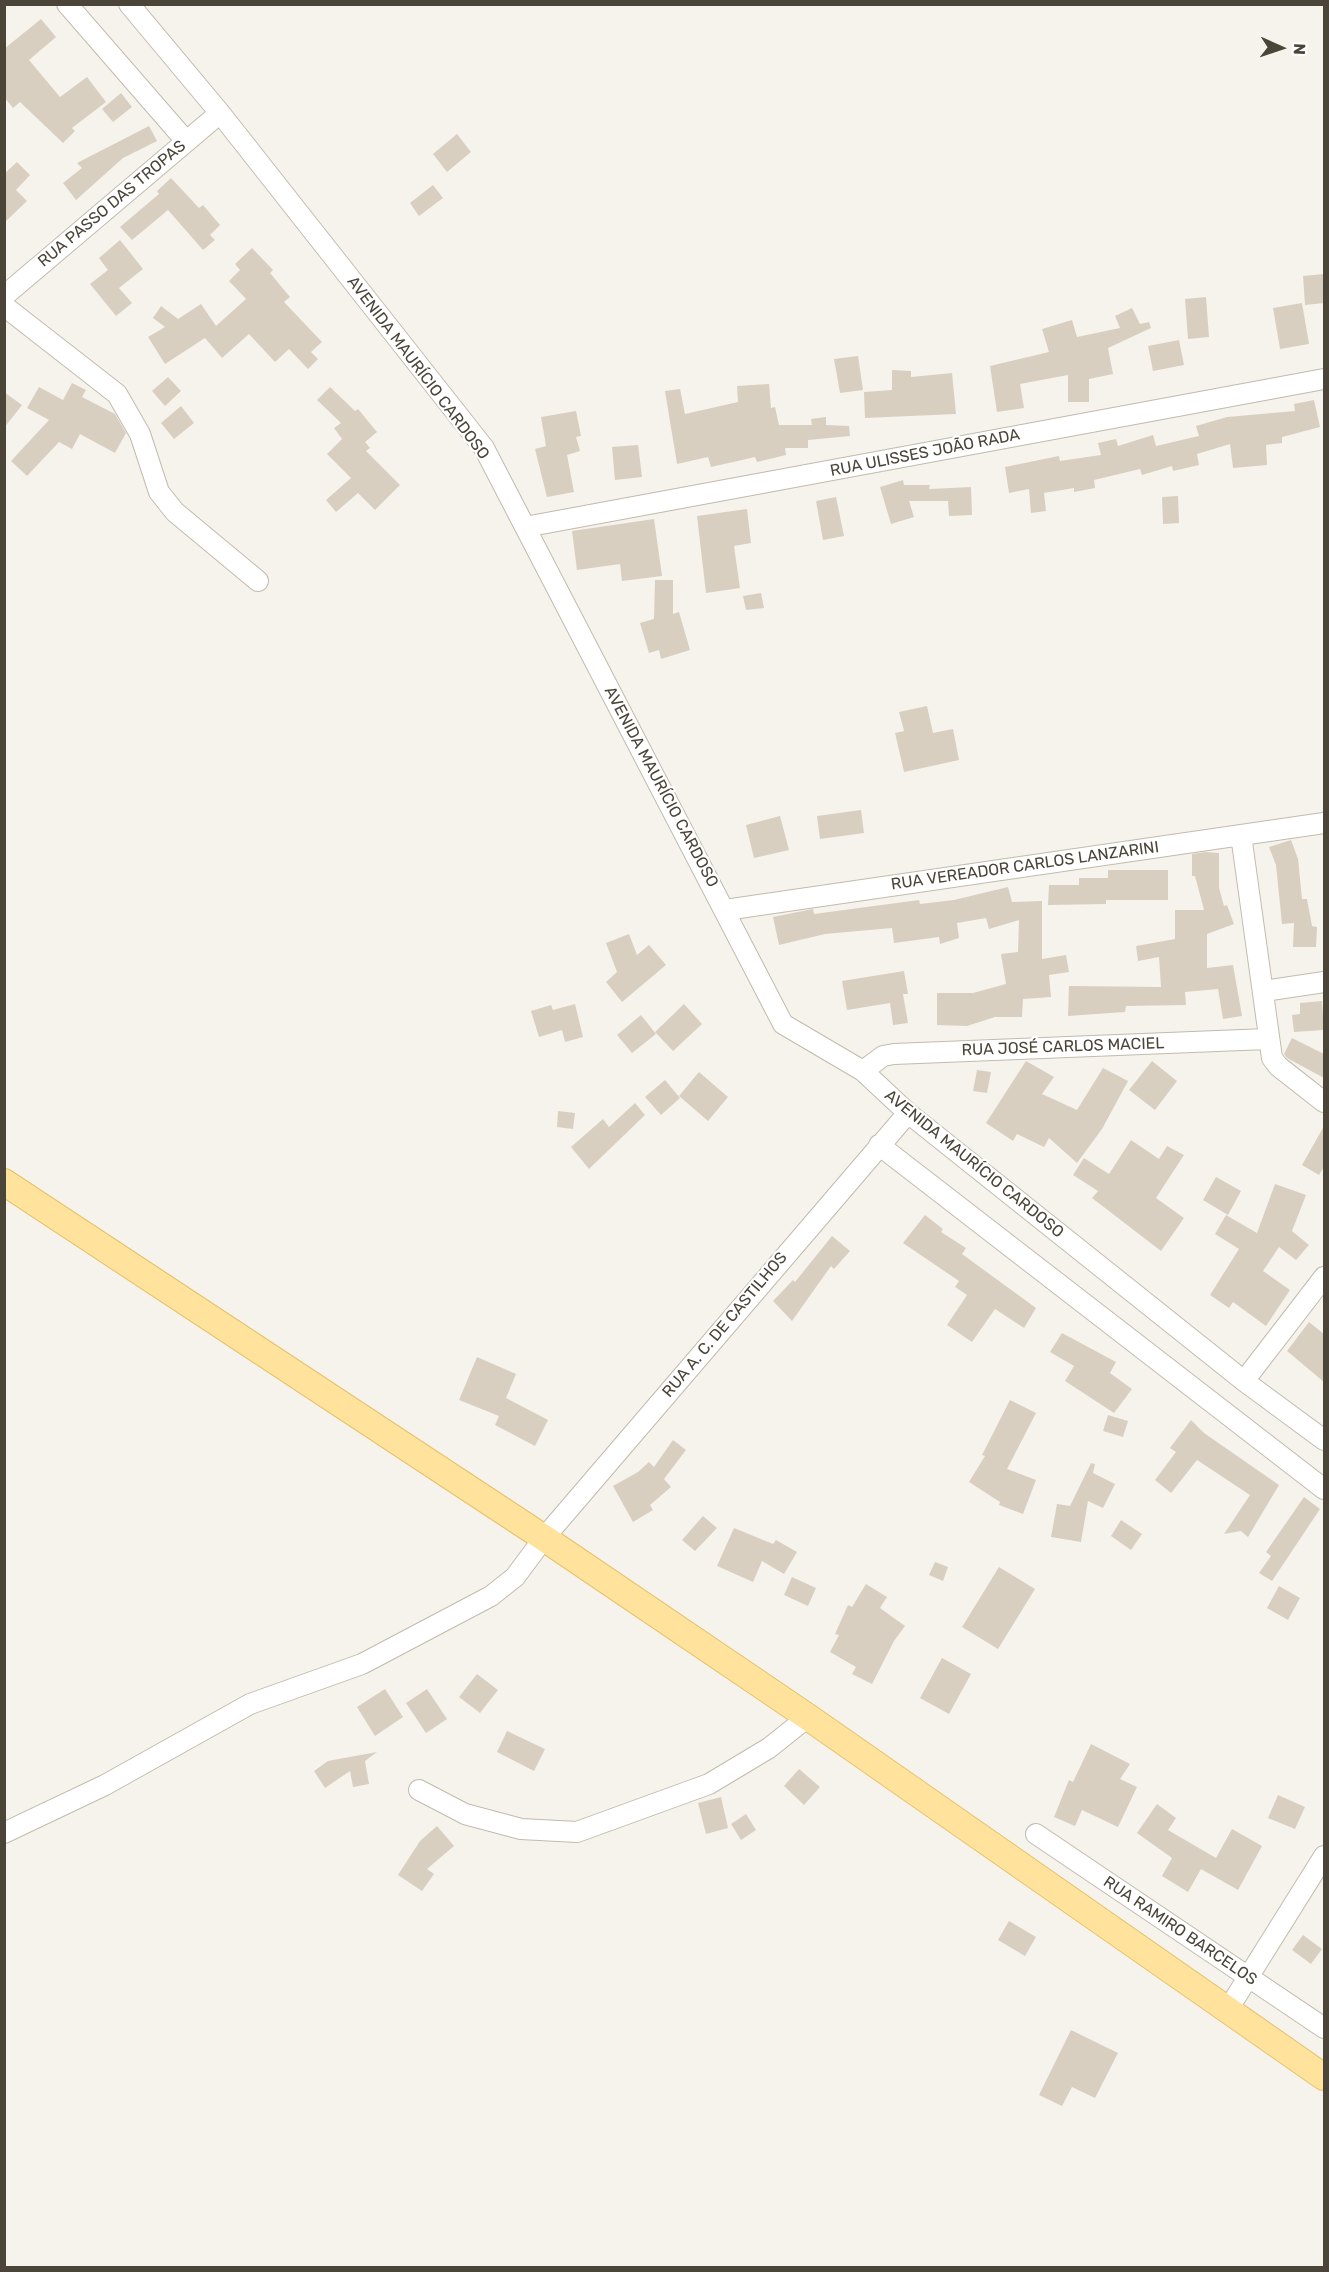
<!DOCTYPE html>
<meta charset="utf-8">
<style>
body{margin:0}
#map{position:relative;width:1329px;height:2272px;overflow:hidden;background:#f6f3ec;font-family:Rubik,sans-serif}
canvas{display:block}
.frame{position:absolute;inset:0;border:6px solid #4b4439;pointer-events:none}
.north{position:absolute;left:1251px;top:18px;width:60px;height:60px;-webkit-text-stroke:4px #fff;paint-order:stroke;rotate:93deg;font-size:16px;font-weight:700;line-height:24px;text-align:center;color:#4b4439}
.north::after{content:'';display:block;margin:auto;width:21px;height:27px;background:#4b4439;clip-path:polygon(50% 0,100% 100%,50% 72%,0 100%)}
</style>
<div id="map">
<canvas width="1329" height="2272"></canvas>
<div class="frame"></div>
<div class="north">N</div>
</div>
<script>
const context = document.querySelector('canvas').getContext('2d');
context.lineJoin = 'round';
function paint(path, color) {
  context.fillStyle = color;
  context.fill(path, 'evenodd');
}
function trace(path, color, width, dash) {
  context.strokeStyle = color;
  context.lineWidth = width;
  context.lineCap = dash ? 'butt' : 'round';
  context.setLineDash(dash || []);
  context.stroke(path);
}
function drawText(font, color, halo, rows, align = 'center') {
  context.font = font + ' Rubik,sans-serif';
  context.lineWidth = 4.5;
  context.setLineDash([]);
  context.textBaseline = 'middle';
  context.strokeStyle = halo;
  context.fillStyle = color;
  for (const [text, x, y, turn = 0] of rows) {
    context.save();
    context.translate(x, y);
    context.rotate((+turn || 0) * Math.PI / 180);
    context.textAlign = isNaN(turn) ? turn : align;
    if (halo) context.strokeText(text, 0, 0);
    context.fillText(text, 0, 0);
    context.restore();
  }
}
const building = new Path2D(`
 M41,19L56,37L29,60L60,97L87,77L106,102L72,128L75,131L63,143L20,102L13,108L4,97V49Z
 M121,93L132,107L113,122L102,109Z
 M149,126L157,141L123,158L76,200L63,183L82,168L77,163Z
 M457,134L471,152L447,172L433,154Z
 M17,162L30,175L16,190L27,201L4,223V174Z
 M171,178L199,208L203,205L220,225L210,235L215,240L203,250L168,210L132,240L120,227L159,194L157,191Z
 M433,185L443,198L419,216L410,203Z
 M120,240L143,269L119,288L132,303L116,316L90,284L108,270L99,258Z
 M252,248L273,270L270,273L290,297L284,302L322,342L311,352L318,359L308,369L289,349L275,362L249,334L222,358L205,338L165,364L148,337L165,327L153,318L161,306L178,319L201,304L216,326L246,299L229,281L240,270L235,264Z
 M1324,274V303L1305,305L1303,276Z
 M1206,297L1209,337L1188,339L1185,299Z
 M1302,303L1309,344L1280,349L1273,308Z
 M1132,308L1140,324L1149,322L1151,328L1108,348L1113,374L1089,379V402H1068V375L1020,384L1024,408L997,412L990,366L1049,352L1042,329L1072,320L1077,337L1120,328L1115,316Z
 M1179,340L1184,365L1153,371L1148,346Z
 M858,356L863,390L840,393L834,359Z
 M892,370L911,371V377L952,373L956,414L865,418L864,392L892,390Z
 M168,377L181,391L165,406L152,391Z
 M72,383L86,390L82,397L115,414L126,433L115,453L80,434L72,449L59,442L27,476L11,461L49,420L27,408L39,387L63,400Z
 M769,384L771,408L775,407L779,425H812L811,419L826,417V425L849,426L850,436L808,440V448H785L786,455L757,462L755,457L711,467L708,457L677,464L665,391L680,389L685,414L738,402L737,386Z
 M330,387L355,411L358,409L377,432L365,442L370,448L366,451L400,485L375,510L358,493L336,512L326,500L351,478L327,454L342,439L334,428L341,423L317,400Z
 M4,392L22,405L4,428Z
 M1314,400L1320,427L1282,437V443L1266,445L1267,465L1233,468L1230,444L1197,454L1199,465L1173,471L1172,466L1142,475L1140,469L1094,480L1095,488L1074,492V488L1044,493L1046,511L1031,513L1029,489L1009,493L1005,467L1059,456L1060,461L1101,455L1098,443L1116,439L1118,446L1153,435L1156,446L1199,436L1196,426L1227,417L1295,411L1294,404Z
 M181,406L194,423L174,439L161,423Z
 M576,411L581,436L576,437L580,451L567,455L574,492L547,497L535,449L546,446L541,417Z
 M638,445L642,477L615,480L612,447Z
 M903,480L904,485H930L929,489L971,487L972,515L949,516L948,501H909L914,517L891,524L880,487Z
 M1178,496L1179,523L1163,524L1162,497Z
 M836,497L844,536L823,540L816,501Z
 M747,509L751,543L734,546L740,588L706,593L697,516Z
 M654,519L662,576L622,581L620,564L577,570L572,531Z
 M655,580H673V614L679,612L690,650L661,659L659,650L649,653L640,623L654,619Z
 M761,593L764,608L746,610L743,596Z
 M927,706L933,733L953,729L959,760L904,772L895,733L904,731L899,712Z
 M861,810L864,833L820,839L817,816Z
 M780,816L789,850L754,858L746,825Z
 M1291,840L1298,859L1302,899H1307L1312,926L1317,927L1316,947H1293L1294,923L1282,924L1276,865L1269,847Z
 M1205,852L1219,853V888L1224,906L1227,905L1234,924L1207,934V968L1233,965L1242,1016L1223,1019L1218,989L1185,992L1186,1005L1126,1006L1125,1012L1068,1016L1069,986L1161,987L1159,957L1138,961L1136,946L1175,939V910H1204L1195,876H1192V854Z
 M1108,870H1168V900H1106V904L1048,905L1049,885H1079V878H1108Z
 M1008,887L1012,902L1042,901V959L1066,955L1069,972L1049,975L1051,997L1023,999L1022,1017H995L967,1026L937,1025V993H973L1006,984L1001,954L1018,952L1019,920L989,929L986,918L957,923L959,938L940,944L939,937L894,943L892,928L825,934L779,945L773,917L813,909L814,914L919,900L920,904L954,900Z
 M629,934L637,955L649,945L666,965L622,1002L606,982L617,972L606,943Z
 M904,971L908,994H903L908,1023L893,1025L890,1003L847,1010L842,981Z
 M1322,1001L1324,1030L1294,1032L1292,1015L1300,1014V1003Z
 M575,1004L583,1037L565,1042L562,1030L539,1037L531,1011L551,1005L553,1010Z
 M684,1004L702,1024L673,1051L655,1032Z
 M641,1015L656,1034L632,1053L617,1035Z
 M1292,1038L1324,1054V1078L1287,1058L1284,1054Z
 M1026,1061L1054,1077L1042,1094L1077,1110L1103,1068L1128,1081L1102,1129L1077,1163L1049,1138L1044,1147L1017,1134L1013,1141L986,1123Z
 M1152,1061L1177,1081L1155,1110L1129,1090Z
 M977,1070L991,1072L987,1093L973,1091Z
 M699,1072L728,1097L708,1121L679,1096Z
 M665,1080L680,1098L661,1115L645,1097Z
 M635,1103L645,1115L589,1169L571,1147L603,1119L609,1127Z
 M558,1111L575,1113L573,1129L557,1127Z
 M1324,1126V1167L1319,1175L1302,1165Z
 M1131,1140L1159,1159L1167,1146L1184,1155L1156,1198L1184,1218L1161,1251L1092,1198L1098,1191L1073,1175L1084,1158L1109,1174Z
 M1216,1177L1241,1191L1228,1215L1203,1200Z
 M1275,1184L1306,1195L1292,1231L1309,1245L1296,1260L1279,1247L1263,1271L1290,1290L1266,1326L1233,1302L1229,1308L1210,1295L1239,1249L1215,1234L1226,1215L1257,1233Z
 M925,1215L943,1229L941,1232L966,1248L962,1254L1036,1308L1024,1328L995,1309L972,1342L947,1325L967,1295L955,1287L959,1281L903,1243Z
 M832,1236L850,1251L834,1269L831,1266L792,1321L773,1301L793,1280L795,1282Z
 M1309,1322L1324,1334V1382L1287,1351Z
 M1062,1333L1116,1362L1110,1373L1132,1389L1114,1413L1065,1381L1074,1366L1050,1352Z
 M477,1357L516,1374L506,1398L548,1420L535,1446L495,1425L499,1416L459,1400Z
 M1010,1400L1036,1413L1007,1469L1036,1480L1023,1514L999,1505L1000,1502L969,1482L985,1456L982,1455Z
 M1108,1415L1128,1421L1123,1437L1103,1431Z
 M1191,1420L1204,1433L1279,1485L1248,1537L1241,1531L1224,1534L1250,1495L1197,1460L1171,1493L1155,1480L1176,1452L1170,1448Z
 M673,1440L686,1450L664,1479L671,1487L650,1505L653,1510L633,1522L613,1486L638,1472L649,1462L654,1467Z
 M1091,1463L1095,1464L1093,1473L1115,1484L1103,1508L1088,1501L1081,1542L1051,1537L1057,1504L1070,1506Z
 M1304,1497L1320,1509L1272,1581L1259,1573L1271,1556L1266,1552Z
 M703,1516L717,1528L695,1551L682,1540Z
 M1121,1520L1142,1534L1131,1550L1111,1536Z
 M734,1528L773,1544L776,1540L797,1552L784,1574L762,1561L753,1582L717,1566Z
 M935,1562L948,1567L943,1581L929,1575Z
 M999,1567L1035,1589L998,1649L962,1627Z
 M792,1577L816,1588L808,1606L784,1595Z
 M866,1584L887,1597L880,1608L905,1626L894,1641L872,1684L852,1674L856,1667L830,1652L839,1635L835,1634L848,1605L852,1607Z
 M1279,1586L1300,1598L1288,1620L1267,1608Z
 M942,1658L971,1674L949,1714L920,1698Z
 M477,1674L498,1690L480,1713L459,1697Z
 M385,1689L403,1717L375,1736L357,1707Z
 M427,1689L447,1719L426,1733L406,1703Z
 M507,1731L545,1749L534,1771L497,1752Z
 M1091,1744L1130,1764L1120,1779L1137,1787L1118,1827L1082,1810L1075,1826L1054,1817L1069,1780L1073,1782Z
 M377,1752L365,1761L369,1784L353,1787L350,1771L325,1788L314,1771L328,1761Z
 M799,1769L820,1787L804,1805L784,1786Z
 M1278,1795L1305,1807L1295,1829L1268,1818Z
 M721,1797L728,1828L706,1834L698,1803Z
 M1157,1804L1176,1818L1168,1830L1216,1858L1232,1829L1262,1846L1238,1890L1201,1869L1188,1892L1162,1876L1172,1858L1137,1833Z
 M746,1814L756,1830L741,1840L731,1824Z
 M437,1826L454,1846L427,1869L434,1874L422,1891L398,1875L420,1841Z
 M1009,1921L1036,1937L1025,1956L998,1940Z
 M1303,1935L1322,1949L1311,1964L1292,1950Z
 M1071,2030L1118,2053L1095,2098L1072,2087L1062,2106L1039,2095Z`);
const minor = new Path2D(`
 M67,4L186,141
 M129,4L220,113L484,448L783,1024L863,1071L908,1113L1244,1381L1324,1440
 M4,296L220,113
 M4,306L117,394L140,434L159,492L175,512L258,581
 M525,527L1324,379
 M1241,835L1272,1058L1278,1066L1324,1102
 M725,910L1324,823
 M1264,991L1324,982
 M863,1071L883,1056L894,1054L1267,1039
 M879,1145L1324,1489
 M1244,1381L1324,1277
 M419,1790L465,1814L521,1829L577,1832L709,1784L769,1748L808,1717
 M4,1833L105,1785L250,1704L362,1664L491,1596L515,1577L544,1538L908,1113
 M1036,1834L1324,2028
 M1227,2011L1324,1856`);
const major = new Path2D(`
 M4,1182L544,1538L808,1717L1324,2077`);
const streetNames = [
 ["RUA PASSO DAS TROPAS",112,204,-40],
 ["AVENIDA MAURÍCIO CARDOSO",418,368,53],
 ["RUA ULISSES JOÃO RADA",925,453,-11],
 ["AVENIDA MAURÍCIO CARDOSO",661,787,62],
 ["RUA VEREADOR CARLOS LANZARINI",1025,866,-8],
 ["RUA JOSÉ CARLOS MACIEL",1063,1047,-2],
 ["AVENIDA MAURÍCIO CARDOSO",974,1164,39],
 ["RUA A. C. DE CASTILHOS",725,1325,-50],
 ["RUA RAMIRO BARCELOS",1180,1931,34]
];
paint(building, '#d8cfc1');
trace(minor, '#c2bbae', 22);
trace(major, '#e6c16a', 28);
trace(minor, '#fff', 20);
trace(major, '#ffe39c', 26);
drawText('16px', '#4b4439', '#fff', streetNames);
</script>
